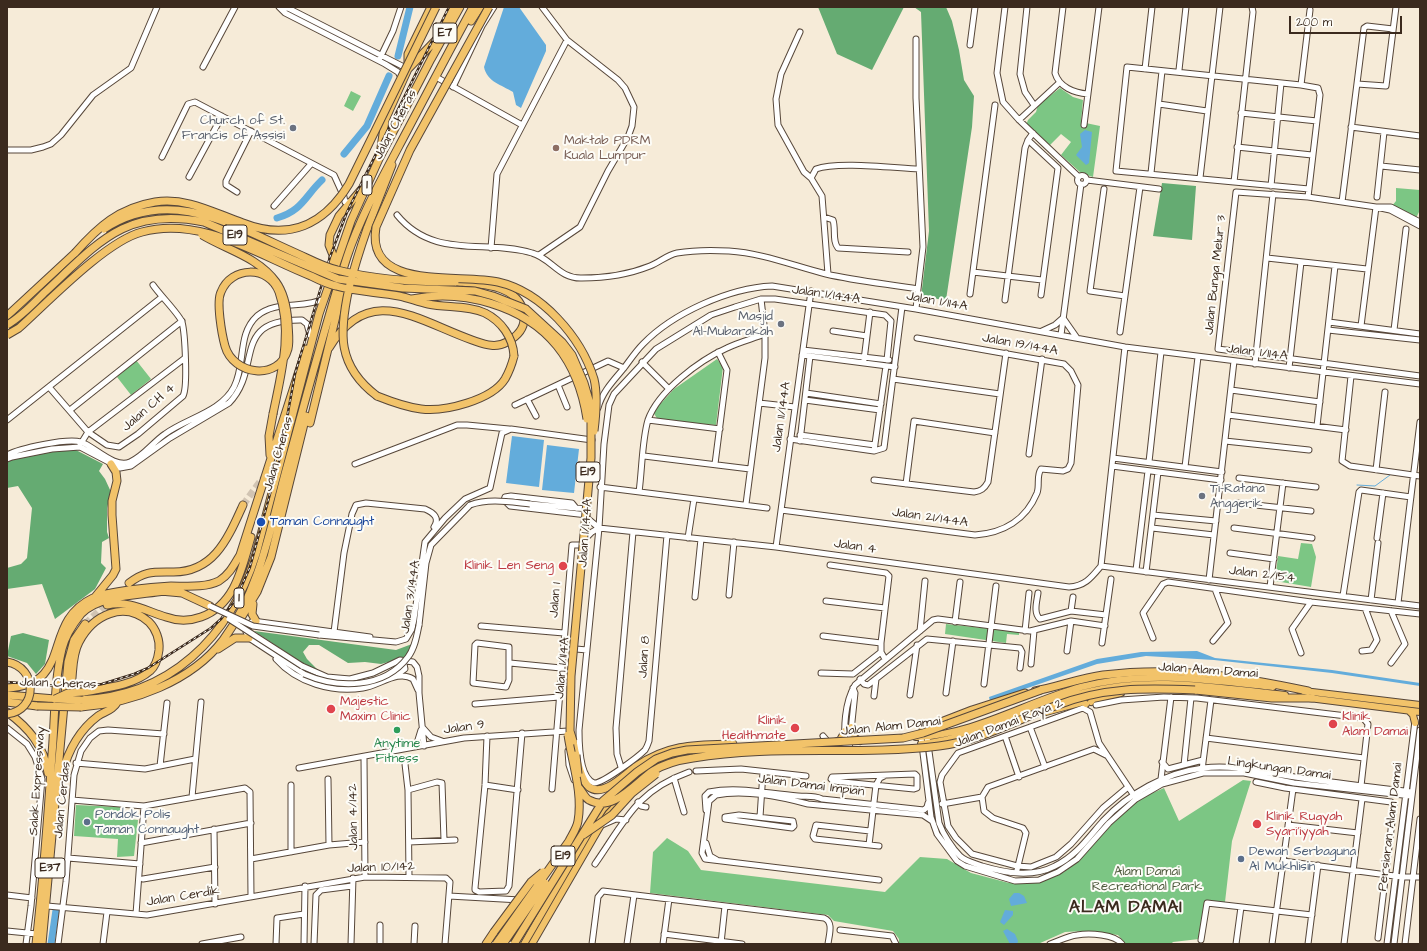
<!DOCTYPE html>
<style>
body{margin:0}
#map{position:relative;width:1427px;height:951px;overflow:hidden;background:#f6ebd8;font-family:"Architects Daughter",sans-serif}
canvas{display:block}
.frame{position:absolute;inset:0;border:8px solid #3b2a1e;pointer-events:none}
.scale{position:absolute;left:1289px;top:16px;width:113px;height:18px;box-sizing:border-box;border:2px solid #3b2a1e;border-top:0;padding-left:5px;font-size:12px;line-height:14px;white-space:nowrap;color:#3b2a1e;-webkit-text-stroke:3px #fdfcf7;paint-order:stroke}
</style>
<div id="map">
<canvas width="1427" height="951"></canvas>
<div class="frame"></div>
<div class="scale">200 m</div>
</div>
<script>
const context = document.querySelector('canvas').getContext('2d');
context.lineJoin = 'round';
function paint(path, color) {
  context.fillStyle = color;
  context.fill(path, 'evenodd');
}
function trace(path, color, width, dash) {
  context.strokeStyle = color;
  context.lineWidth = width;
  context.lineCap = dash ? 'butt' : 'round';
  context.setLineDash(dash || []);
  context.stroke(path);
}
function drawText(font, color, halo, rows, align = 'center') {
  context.font = font + ' "Architects Daughter",sans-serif';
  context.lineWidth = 4;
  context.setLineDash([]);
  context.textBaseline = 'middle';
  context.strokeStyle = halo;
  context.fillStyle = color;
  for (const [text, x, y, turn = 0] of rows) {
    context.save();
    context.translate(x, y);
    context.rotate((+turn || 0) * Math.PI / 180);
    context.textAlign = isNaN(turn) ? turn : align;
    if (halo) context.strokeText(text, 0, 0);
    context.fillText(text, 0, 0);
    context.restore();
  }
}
const green = new Path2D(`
 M1060,88L1073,97L1083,100L1081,122L1100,126L1093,177L1081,173L1061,155L1071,142L1061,134L1050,145L1026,125L1028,120L1036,112L1038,105Z
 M351,91L361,96L353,111L344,106Z
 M1396,188L1420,190V210L1416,218L1392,206L1396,201Z
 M717,359L723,367L716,425L658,420L653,412L674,389Z
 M136,360L151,379L131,395L117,377Z
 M1301,543L1312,544L1316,557L1311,587L1275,581L1278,556L1298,559Z
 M946,624L1019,632V635L1007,634L1006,643L945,634Z
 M1243,780L1251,781L1232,841L1225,902L1206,901L1199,939L1173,942L1171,944H1126L1118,935L1084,931L1065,932L1038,944H899V939L893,931L834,921L828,915L650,893L653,852L667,838L688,851L701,870L885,892L920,857L947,859L971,873L1009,883L1039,882L1064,872L1080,859L1111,825L1141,798L1164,788L1179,821Z
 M76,805L120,807V818L138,820L134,856L117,857L118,839L74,836Z`);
const forest = new Path2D(`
 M818,7H904L872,70L837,54Z
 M914,7H946L952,21L959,50L964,80L974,96L972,127L946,300L921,297L929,231L921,12Z
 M1162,183L1196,186L1192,240L1153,236Z
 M72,448L103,464L99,471L105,479L111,492L107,508V532L109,538L102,542L101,563L106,568L95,589L55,619L42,584L7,589V568L21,564L27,558L32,508L18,486L7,488V462L22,456Z
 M254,631L396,650L412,644L407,657L381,664L365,662L348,663L319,645H309L303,652L307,659L320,672L301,662Z
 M23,633L49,640L45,664L36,674L27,663L7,656L11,636Z`);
const water = new Path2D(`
 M504,7H519L546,45V51L521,108L516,105L513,92C502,85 487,82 484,67Z
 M1085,130L1092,132L1089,163L1086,165L1076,155L1082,147L1080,134Z
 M512,436L544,440L539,487L506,483Z
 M547,445L579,449L574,493L542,490Z
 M1197,651L1215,658L1332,670L1420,683V686L1332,673L1214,660L1146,656L1097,664L990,701L989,697L1097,659L1141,652Z
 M1014,893H1019L1024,896L1027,903L1011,906L1009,899Z
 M1005,910L1013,911V915L1004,925L1000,922Z
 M1007,929L1015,934L1018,941L1017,944H1010L1003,931Z`);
const stream = new Path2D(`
 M1357,485L1375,486L1390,475`);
const river = new Path2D(`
 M398,56L410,7
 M344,154L367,126L389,76
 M277,218C302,211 305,196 322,180
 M51,944L56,910`);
const highwayTunnel = new Path2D(`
 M243,505L259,483L293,448
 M85,624L110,601`);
const minor = new Path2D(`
 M279,7L285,13L385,64L398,72L402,79
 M1005,7L997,73L1003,102L1019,120L1079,177
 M1027,7L1020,74L1025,92L1034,105
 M1063,7L1055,73C1059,87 1074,93 1088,94
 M282,9L288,8L408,69
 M800,32L781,74L776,99L778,125L804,172L811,178
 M970,45L975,7
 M380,58L393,31L401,7
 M203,67L235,7
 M1145,69L1152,7
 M1179,70L1186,7
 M436,77L522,125
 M1357,84L1386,86L1396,7
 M1301,85L1310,10
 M453,87L482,26L494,7
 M1159,104L1207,111
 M1241,113L1317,121
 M1019,120L1059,83
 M1084,125L1099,7
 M1351,127L1420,136
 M1028,140L1058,168L1041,295
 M1237,147L1312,155
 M7,150H31L43,147L51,144L61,135L93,95L131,68L157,7
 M162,157L188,104L195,102L334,175L344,197L345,202H352
 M1381,166L1420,170
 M1151,173L1162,71
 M1077.5 180a4.5 4.5 0 1 1 9 0a4.5 4.5 0 1 1-9 0Z
 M189,177L222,116
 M1200,178L1220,7
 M1087,180L1159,189
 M1234,182L1253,12L1252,7
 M1271,186L1281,83
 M1104,189L1090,291L1125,296
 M237,192L226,185V181L251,131
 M1308,197L1320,95L1318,88L1301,85L1127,67L1116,171L1309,189
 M1377,197L1384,132
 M1342,202L1364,28L1367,26L1393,29
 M274,206L311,164
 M1376,207H1391L1420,222
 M397,215C434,260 485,239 532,253C551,258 559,279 582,278C604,278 630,274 650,266C660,262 667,255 677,253C694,250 712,250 729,251C762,253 794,266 826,274C856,281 888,284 918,289L923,247L916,98V39
 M824,217L833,220C836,229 832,241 838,248L908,252
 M1420,226L1390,210L1376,207L1308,197L1236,192L1218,349L1420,376
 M491,248L497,174L567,40
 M539,255L580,227L608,171L628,137L632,126L634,107L625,88L618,80L567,40L542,7
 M1267,258L1367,269
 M973,272L1042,280
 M828,274L822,196L811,178L816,169C837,161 894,168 919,169
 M153,285C159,294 179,314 182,322C185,333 188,387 183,396L138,434L119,447L107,445L88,432L185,358
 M970,294L995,105
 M1005,300L1025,148L1028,140L1033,133
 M916,309L918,289
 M1063,318L1077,338
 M1329,322L1420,334
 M1361,326L1376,207
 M1328,330L1420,340
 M1394,330L1406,229
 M833,331L867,336
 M1042,331L1055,325L1063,318
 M1120,332L1140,187
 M1061,335L1081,184
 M803,350L889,360
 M802,355L895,367
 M864,360L870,312
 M642,362L669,389
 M1255,364L1273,194
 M1289,368L1301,262
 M1351,376L1342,461L1350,466L1420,476
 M893,379L1000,394
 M558,385L567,407
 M49,387L88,432L80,445
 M1231,390L1320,402
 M806,393L881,404
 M527,399L536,416
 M805,400L880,410
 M759,403L795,407
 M515,405L608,361L624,368
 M598,408C602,392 614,380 624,368C630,360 636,351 643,344C673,313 729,288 772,286L916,309L1125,347L1420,384
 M70,410L182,321
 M1228,415L1346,430
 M7,420L162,297
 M648,420L720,429
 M1317,426L1335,266
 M800,435L875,445
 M790,439L874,451L884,448L902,307
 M800,441L810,356
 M1225,441L1309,450
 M874,451L886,366
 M1029,454L1042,359
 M7,455C20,448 67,438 81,442C94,446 115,469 130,462C144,456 153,442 165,434C187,418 221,412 234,387C246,364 237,334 257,316C276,300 303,309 324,299
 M644,456L750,469
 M1113,458L1222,472
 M7,459L12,457L52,449L80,447L120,468L131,466L170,438L229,403C263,368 230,319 302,320L307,324L310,335
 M1149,462L1161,352
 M355,464L457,425H467L509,429
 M715,464L727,370L718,352
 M1112,466L1221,480
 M1185,467L1198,357
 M1376,470L1385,392
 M1239,478L1316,487
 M874,480L974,492C981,491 984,489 988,482L1006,353
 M906,484L914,421L995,433
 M600,487L767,508
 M639,492C642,471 642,440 648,420C658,391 700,360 727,348C739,342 752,339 765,334
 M1237,503L1311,511
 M530,504L588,509
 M746,504L765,358V334L761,299
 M576,508L572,503L511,496L505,497L504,500L510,506L587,515
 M781,510L975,535C1003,533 1026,520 1037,493C1040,485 1036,476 1041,469L1063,471L1068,469L1071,463L1078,385L1071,371L1064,364L917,338
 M1153,515L1216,521
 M587,518L599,528L776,547L1069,587C1085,586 1091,578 1101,566
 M1152,528L1214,535
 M1234,528L1312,538
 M667,535L649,741C648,744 647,747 645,750C638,757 602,784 594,783C579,777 579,743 579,730L599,528L604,444L609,405L614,394L656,349L711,315L735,307L761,299H775L885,315L891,321L887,360
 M688,538L694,499
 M1377,538L1383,493
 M585,539L592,532L599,528
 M776,547L811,291
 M1230,553L1274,559
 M830,565L886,573L889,576L881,643V652L885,659
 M1101,566L1420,606
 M1101,566L1125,347
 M1136,570L1148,471
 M1146,572L1158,472
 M1209,580L1234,361
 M1270,587L1283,483
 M1038,593C1037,601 1033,613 1040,619L1071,611L1106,615
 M729,595L734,542
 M1343,596L1359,492L1361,490L1411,497
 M695,597L701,539
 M1371,600L1378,543
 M826,601L885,608
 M1398,603L1420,422
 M1071,611L1073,597
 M1391,611L1405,644L1391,663
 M955,622L960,582
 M419,625L426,563L431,545L470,505
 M481,626L564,633
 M920,631L925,581
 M1025,631L1029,593
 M334,632L344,553L352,514L356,505L366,503L425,509C434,513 440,518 434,527
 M319,635L396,642L406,639L412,629L414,619L425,542L445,518L465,499L490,488L502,433L511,429L592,440
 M823,636L881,643
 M1153,638L1143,613L1163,584L1168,582L1311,602L1420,614
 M1213,641L1228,623L1215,589
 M477,643L509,647V680L506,687L473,683L475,645Z
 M1102,643L1111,579
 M576,649L587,650
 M1067,651L1071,621
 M1362,651L1371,650L1377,640L1365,608
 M1301,653L1292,629L1311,602
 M276,659C297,683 333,693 363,688C379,686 398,669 413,679L418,690
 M510,663L561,668
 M1031,664L1034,631
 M302,666L327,677L350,679L373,673L400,660L413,662L417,667L419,676V693L424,746
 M821,673L853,674L881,652
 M304,674L249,638L246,632L248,625L253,621L370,637
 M395,676L405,669L404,664L400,663
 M860,679L864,684L868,685L927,639L1020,648L1022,652L1020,668
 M984,684L996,586
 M946,693L953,641
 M910,695L917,645
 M874,696L876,679
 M475,704L559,697
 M1096,705L1121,700L1164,697L1197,698L1363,718L1368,724L1361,786
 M1083,708L958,753L942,775L940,782L948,826L956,838L972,854L1017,866L1031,867L1056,857L1071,844L1103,808L1128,787
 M1083,708L1090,712L1099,743L1135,797
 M1030,727L1045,767
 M7,728L27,744L35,757L42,779L31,906L26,944
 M423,728L431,737L442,741
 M487,736L485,785L475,888V890L479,892L506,891L509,886L522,733
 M823,736L829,743
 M1005,736L1019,777
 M921,737L931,817L937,834L957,861L965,866L1015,881L1039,880L1058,872L1077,859L1109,823L1136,799L1162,784L1203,773H1244L1294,783L1412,796
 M927,737L939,823C943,834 952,848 960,856C966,862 975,863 982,866C1006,873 1032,878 1055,866C1076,856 1088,838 1103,821C1129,793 1165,773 1203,768C1235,764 1264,773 1295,777C1334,783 1373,787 1412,792
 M1206,738L1364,758
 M410,747L417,743L421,730
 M845,750C844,729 844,703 855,685L933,620L938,619L1030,631L1071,621L1105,626
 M849,750L855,693L853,688
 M568,751L569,765L574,780
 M364,757L365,877
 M1162,762L1168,769L1203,760
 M76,763L145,769L195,759
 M405,764L408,790L409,877
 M1184,765L1191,698
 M160,766L167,703
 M621,767L617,754L616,728L633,532
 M299,768L464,738L568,731
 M1202,770L1211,700
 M696,771L741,769L806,776
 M915,774L917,776V788L914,789L833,781L831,779L832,777Z
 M674,778L684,812
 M328,779L329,845
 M1161,779L1171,697
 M1256,782L1285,788L1391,802L1394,805L1378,938
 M485,785L518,790
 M552,789L572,545H584
 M408,790L437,782L442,783L444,840
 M192,797L201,702
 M72,800L144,806L245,788L250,792L251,897
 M638,802L641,806L646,807
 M942,804L982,797
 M706,810L705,796L709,792C739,786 768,794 798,796C807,797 813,795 822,799L924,810L927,807L928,803
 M739,815L793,821L794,826L792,828L725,819V817Z
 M760,817L763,772
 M602,825L616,819L626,820
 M1288,825L1358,833
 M214,829L215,904
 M870,831L816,825L813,836L815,839L879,846
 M409,842L455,840
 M141,843L251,823
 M706,843L710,856L717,860
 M869,845L876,785L880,778L884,776
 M291,852V785
 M68,858L140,864
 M251,859L329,845L365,842
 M1283,861L1402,877H1420
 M595,864C625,821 636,791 689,772
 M1017,870L1026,833L1023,828L993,818L984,811L982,797L988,787L1094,749L1106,755
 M143,879L215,867
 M879,880L705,859L702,853L709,801L716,795C745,789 781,797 808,804L923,815L932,821
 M7,895L32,898
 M449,896L520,900
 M47,906L147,915L365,877L446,878L450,882L445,944
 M136,914L144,806
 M840,930L892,936L896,944
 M7,931L37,934
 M664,934L742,944
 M1201,940L1207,903L1312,915
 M721,943L725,906
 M58,944L66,882L74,775L81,751L90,738L99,731L108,730L164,734
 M103,944L107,912
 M202,944L241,937
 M276,944L277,918L304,914
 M304,944L305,886
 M314,944L316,895L321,890L352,886
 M351,944L353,878
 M380,944V925
 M414,944L415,926
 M592,944L598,897L603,891L824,918C834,922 829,935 828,944
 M627,944L634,895
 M663,944L669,899
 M1050,944C1059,941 1068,936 1077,935C1089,933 1115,934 1122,944
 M1236,944L1241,907
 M1272,944L1293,789
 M1308,944L1318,865
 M1344,944L1362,799
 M1387,944L1415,721
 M1394,944L1420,730
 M1405,944L1420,819`);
const major = new Path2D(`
 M1304,691L1420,705
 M1309,698L1420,712
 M1091,702L1093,699L1121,693
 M1409,711L1413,715L1415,723
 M1046,712L1083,702L1086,704
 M851,727L854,737L860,741
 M916,737C974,735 1026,702 1081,687C1144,670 1210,680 1273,687
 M835,742L840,740L845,731
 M921,744C978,738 1028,707 1083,693C1150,675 1218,688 1285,695
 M524,944L596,820L603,809L625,786
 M532,944L601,825L609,813L625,796`);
const highway = new Path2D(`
 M471,21L480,7
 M437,40L453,7
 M408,65V54L431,7
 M380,155L385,120L408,69L437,39
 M367,229L392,165
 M332,268L333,255L329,245L330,235L339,216L361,190
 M7,316L75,253
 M329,348C369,281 418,321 472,340C484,344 495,349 507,342C516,337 524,330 524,319C524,285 482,284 458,282
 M377,396C392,402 405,407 421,409C445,412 492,400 505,379C509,372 512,364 514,356
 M310,423L344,283
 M270,455L269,436L273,414
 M129,583C145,571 152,572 172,572C214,573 228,538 243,505
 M160,591L182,593L210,606
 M95,597L113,575L116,569L112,515V501L117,481L116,472L111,464
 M253,604L252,614L256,621
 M107,605C128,600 146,611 166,617C177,621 190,621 201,617C235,605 242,568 251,537
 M238,623L257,592L271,557L306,416
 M218,649L235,638H249
 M72,678C73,666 73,653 79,642C93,615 124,600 149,622C156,629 160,640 159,650C158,658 156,666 150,671C133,686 104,688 83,692
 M7,688C75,685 40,623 93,598C109,591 152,587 171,586C186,586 205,588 219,581C229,575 234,565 240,555L306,349
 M1195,690L1272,698H1312
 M1035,691C1058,687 1080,678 1103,675C1175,666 1237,676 1308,691
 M7,695L55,699
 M79,700C170,697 230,637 256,554L319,314L351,221L379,159L431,59L460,7
 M7,702L37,706
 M81,707C132,703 191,682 223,640C259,592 270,530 285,474C305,402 324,328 347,257C360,218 380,182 399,146C424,99 448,53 473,7
 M7,712C29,728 44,746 48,773
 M923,729L972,710L1025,693
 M573,741C575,752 580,780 589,787C604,798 626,773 637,766C669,744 696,745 733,744
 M62,774C68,751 78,731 98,716C106,711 113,710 118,701
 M36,944C43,881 48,817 52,754C55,720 54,682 62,649C65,636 73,624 81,614C98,595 140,595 164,591
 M42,944L68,662L74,640L85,624
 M486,944L494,932`);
const rail = new Path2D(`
 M7,682L73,687L102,684L134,674L148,668L211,628L221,619L236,599L250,567L279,461L295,374L330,257L347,212L449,7`);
const minorBridge = new Path2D(`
 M470,505C489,498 510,502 530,504
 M210,606L253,626L319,635
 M229,619L302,666
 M304,674C338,689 384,689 408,657C415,648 417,635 419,625`);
const highwayBridge = new Path2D(`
 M489,7L410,150L376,227C365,292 460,273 498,282C542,292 581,337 594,379C598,395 596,415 594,431
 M104,229C171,185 234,226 298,254C311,260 324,267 337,270C376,280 415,282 455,282
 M367,229C360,249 354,268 349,288C339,333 337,366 377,396
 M202,235C227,250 258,257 276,282C284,293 287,309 288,322C288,330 290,341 288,349C279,382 233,375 225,346C222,335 216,302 221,292C231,266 269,265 279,292C293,332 281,374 273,414
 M75,253C98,227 119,208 155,202C187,197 214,213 243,223C289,241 324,225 349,184L436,7
 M412,299C462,289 524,305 557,346C574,367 583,393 587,419
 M7,325C21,317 33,304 44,293C97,244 125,206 204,222L338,279L403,288L475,291L493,296L526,309L562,342L572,355L584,383L591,407V458L571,676L570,731L573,741
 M7,335L19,328C48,302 106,241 142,232C201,216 258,255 311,276C319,280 328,284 336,286C357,292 379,292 399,296C409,298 418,302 428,304C447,308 467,305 485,313C501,321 513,337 514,356
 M7,662C38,667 38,711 7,714
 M55,699L68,693L83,692
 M57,699L79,700
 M37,706L81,707
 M576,755L578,774
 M579,788C582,791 585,798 589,800C613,813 635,783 653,771C664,764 679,760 693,758C774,744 857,756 939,746C980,741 1016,720 1055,706C1103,687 1144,688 1195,690
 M583,835L612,815L632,793L656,774
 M494,932L531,882L543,872
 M496,944L569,841C572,835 577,828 578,821C583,792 572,763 568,735
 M503,944L545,883
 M514,944L603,801L637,772L656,759L672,753L687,750L903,738L923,733L1041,690`);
const markers = [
 [293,128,4,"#6b7280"],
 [556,148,4,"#8d6e63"],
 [781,324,4,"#6b7280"],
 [1202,496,4,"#6b7280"],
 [261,522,5,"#1a4fb4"],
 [563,566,5,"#e0444e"],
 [331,709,5,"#e0444e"],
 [1333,724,5,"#e0444e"],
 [795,728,5,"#e0444e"],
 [397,730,4,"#2e9e5b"],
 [87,822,4,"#5c6f8a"],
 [1257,824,5,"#e0444e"],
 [1241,859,4,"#5c6f8a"]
];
const shields = [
 [445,33,24],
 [367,185,10],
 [235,235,24],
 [588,472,24],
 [239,598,10],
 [563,856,24],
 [50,868,30]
];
const shieldNames = [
 ["E7",445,33],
 ["1",367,185],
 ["E19",235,235],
 ["E19",588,472],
 ["1",239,598],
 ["E19",563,856],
 ["E37",50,868]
];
const worshipNames = [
 ["Church of St.",285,121],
 ["Francis of Assisi",285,136],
 ["Masjid",773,317],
 ["Al-Mubarakah",773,332],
 ["Ti-Ratana",1210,489,"left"],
 ["Anggerik",1210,504,"left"]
];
const streetNames = [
 ["Jalan Cheras",396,125,-62],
 ["Jalan Bunga Melur 3",1216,275,-84],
 ["Jalan 1/144A",826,295,8],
 ["Jalan 1/114A",937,302,10],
 ["Jalan 19/144A",1020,345,10],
 ["Jalan 1/114A",1257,353,7],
 ["Jalan CH 4",149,408,-41],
 ["Jalan 11/144A",782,417,-82],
 ["Jalan Cheras",279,454,-74],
 ["Jalan 21/144A",930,518,8],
 ["Jalan 1/144A",586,533,-86],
 ["Jalan 4",855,547,8],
 ["Jalan 2/154",1262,575,7],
 ["Jalan 3/144A",411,597,-82],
 ["Jalan 1",556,600,-85],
 ["Jalan 8",645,657,-86],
 ["Jalan 1/114A",563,668,-85],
 ["Jalan Alam Damai",1208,671,4],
 ["Jalan Cheras",58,684,2],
 ["Jalan Damai Raya 2",1009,724,-21],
 ["Jalan Alam Damai",891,727,-6],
 ["Jalan 9",464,728,-8],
 ["Lingkungan Damai",1279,769,8],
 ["Salak Expressway",38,781,-86],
 ["Jalan Damai Impian",811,786,7],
 ["Jalan Cerdas",63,800,-84],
 ["Jalan 4/142",354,817,-91],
 ["Persiaran Alam Damai",1391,827,-83],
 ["Jalan 10/142",381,868,-2],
 ["Jalan Cerdik",183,897,-9]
];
const educationNames = [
 ["Maktab PDRM",564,141],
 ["Kuala Lumpur",564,156]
];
const transitNames = [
 ["Taman Connaught",270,522]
];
const healthNames = [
 ["Klinik Len Seng",554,566,"right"],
 ["Majestic",340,702],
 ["Maxim Clinic",340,717],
 ["Klinik",1342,717],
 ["Alam Damai",1342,732],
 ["Klinik",786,721,"right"],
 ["Healthmate",786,736,"right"],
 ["Klinik Ruqyah",1266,817],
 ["Syari'iyyah",1266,832]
];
const leisureNames = [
 ["Anytime",397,744],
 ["Fitness",397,759]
];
const serviceNames = [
 ["Pondok Polis",95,815],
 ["Taman Connaught",95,830],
 ["Dewan Serbaguna",1249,852],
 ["Al Mukhlisin",1249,867]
];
const parkNames = [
 ["Alam Damai",1147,872],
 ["Recreational Park",1147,887]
];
const districtNames = [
 ["ALAM DAMAI",1126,908]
];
paint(green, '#7cc684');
paint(forest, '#65ab72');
paint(water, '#63acdb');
trace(stream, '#63acdb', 1);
trace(river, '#63acdb', 7);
trace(highwayTunnel, '#d1c4b3', 7, [7, 3.5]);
trace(minor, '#57473a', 7);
trace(major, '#57473a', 8);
trace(highway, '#57473a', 9);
trace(minor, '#fff', 5);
trace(major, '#f2c36a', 6);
trace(highway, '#f2c36a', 7);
trace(rail, '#3b2a1e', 2.5);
trace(rail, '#fdfcf7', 1, [3]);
trace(minorBridge, '#57473a', 7, []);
trace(highwayBridge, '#57473a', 9, []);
trace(minorBridge, '#fff', 5);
trace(highwayBridge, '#f2c36a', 7);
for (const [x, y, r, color] of markers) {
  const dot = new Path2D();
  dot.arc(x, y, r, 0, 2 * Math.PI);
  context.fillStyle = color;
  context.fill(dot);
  trace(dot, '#fdfcf7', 1.5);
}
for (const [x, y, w] of shields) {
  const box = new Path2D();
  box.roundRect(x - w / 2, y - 10, w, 20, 3);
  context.fillStyle = '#fdfcf7';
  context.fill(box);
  trace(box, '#3b2a1e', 1);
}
drawText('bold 12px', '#3b2a1e', null, shieldNames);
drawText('13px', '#5b616d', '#fdfcf7', worshipNames, 'right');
drawText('13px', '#3b2a1e', '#fdfcf7', streetNames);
drawText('13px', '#785e54', '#fdfcf7', educationNames, 'left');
drawText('13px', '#164399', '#fdfcf7', transitNames, 'left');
drawText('13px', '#be3a42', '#fdfcf7', healthNames, 'left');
drawText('13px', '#27864d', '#fdfcf7', leisureNames);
drawText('13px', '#4e5e75', '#fdfcf7', serviceNames, 'left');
drawText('13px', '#4e593d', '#fdfcf7', parkNames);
context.letterSpacing = '1px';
drawText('bold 17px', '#3b2a1e', '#fdfcf7', districtNames);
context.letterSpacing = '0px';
</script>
